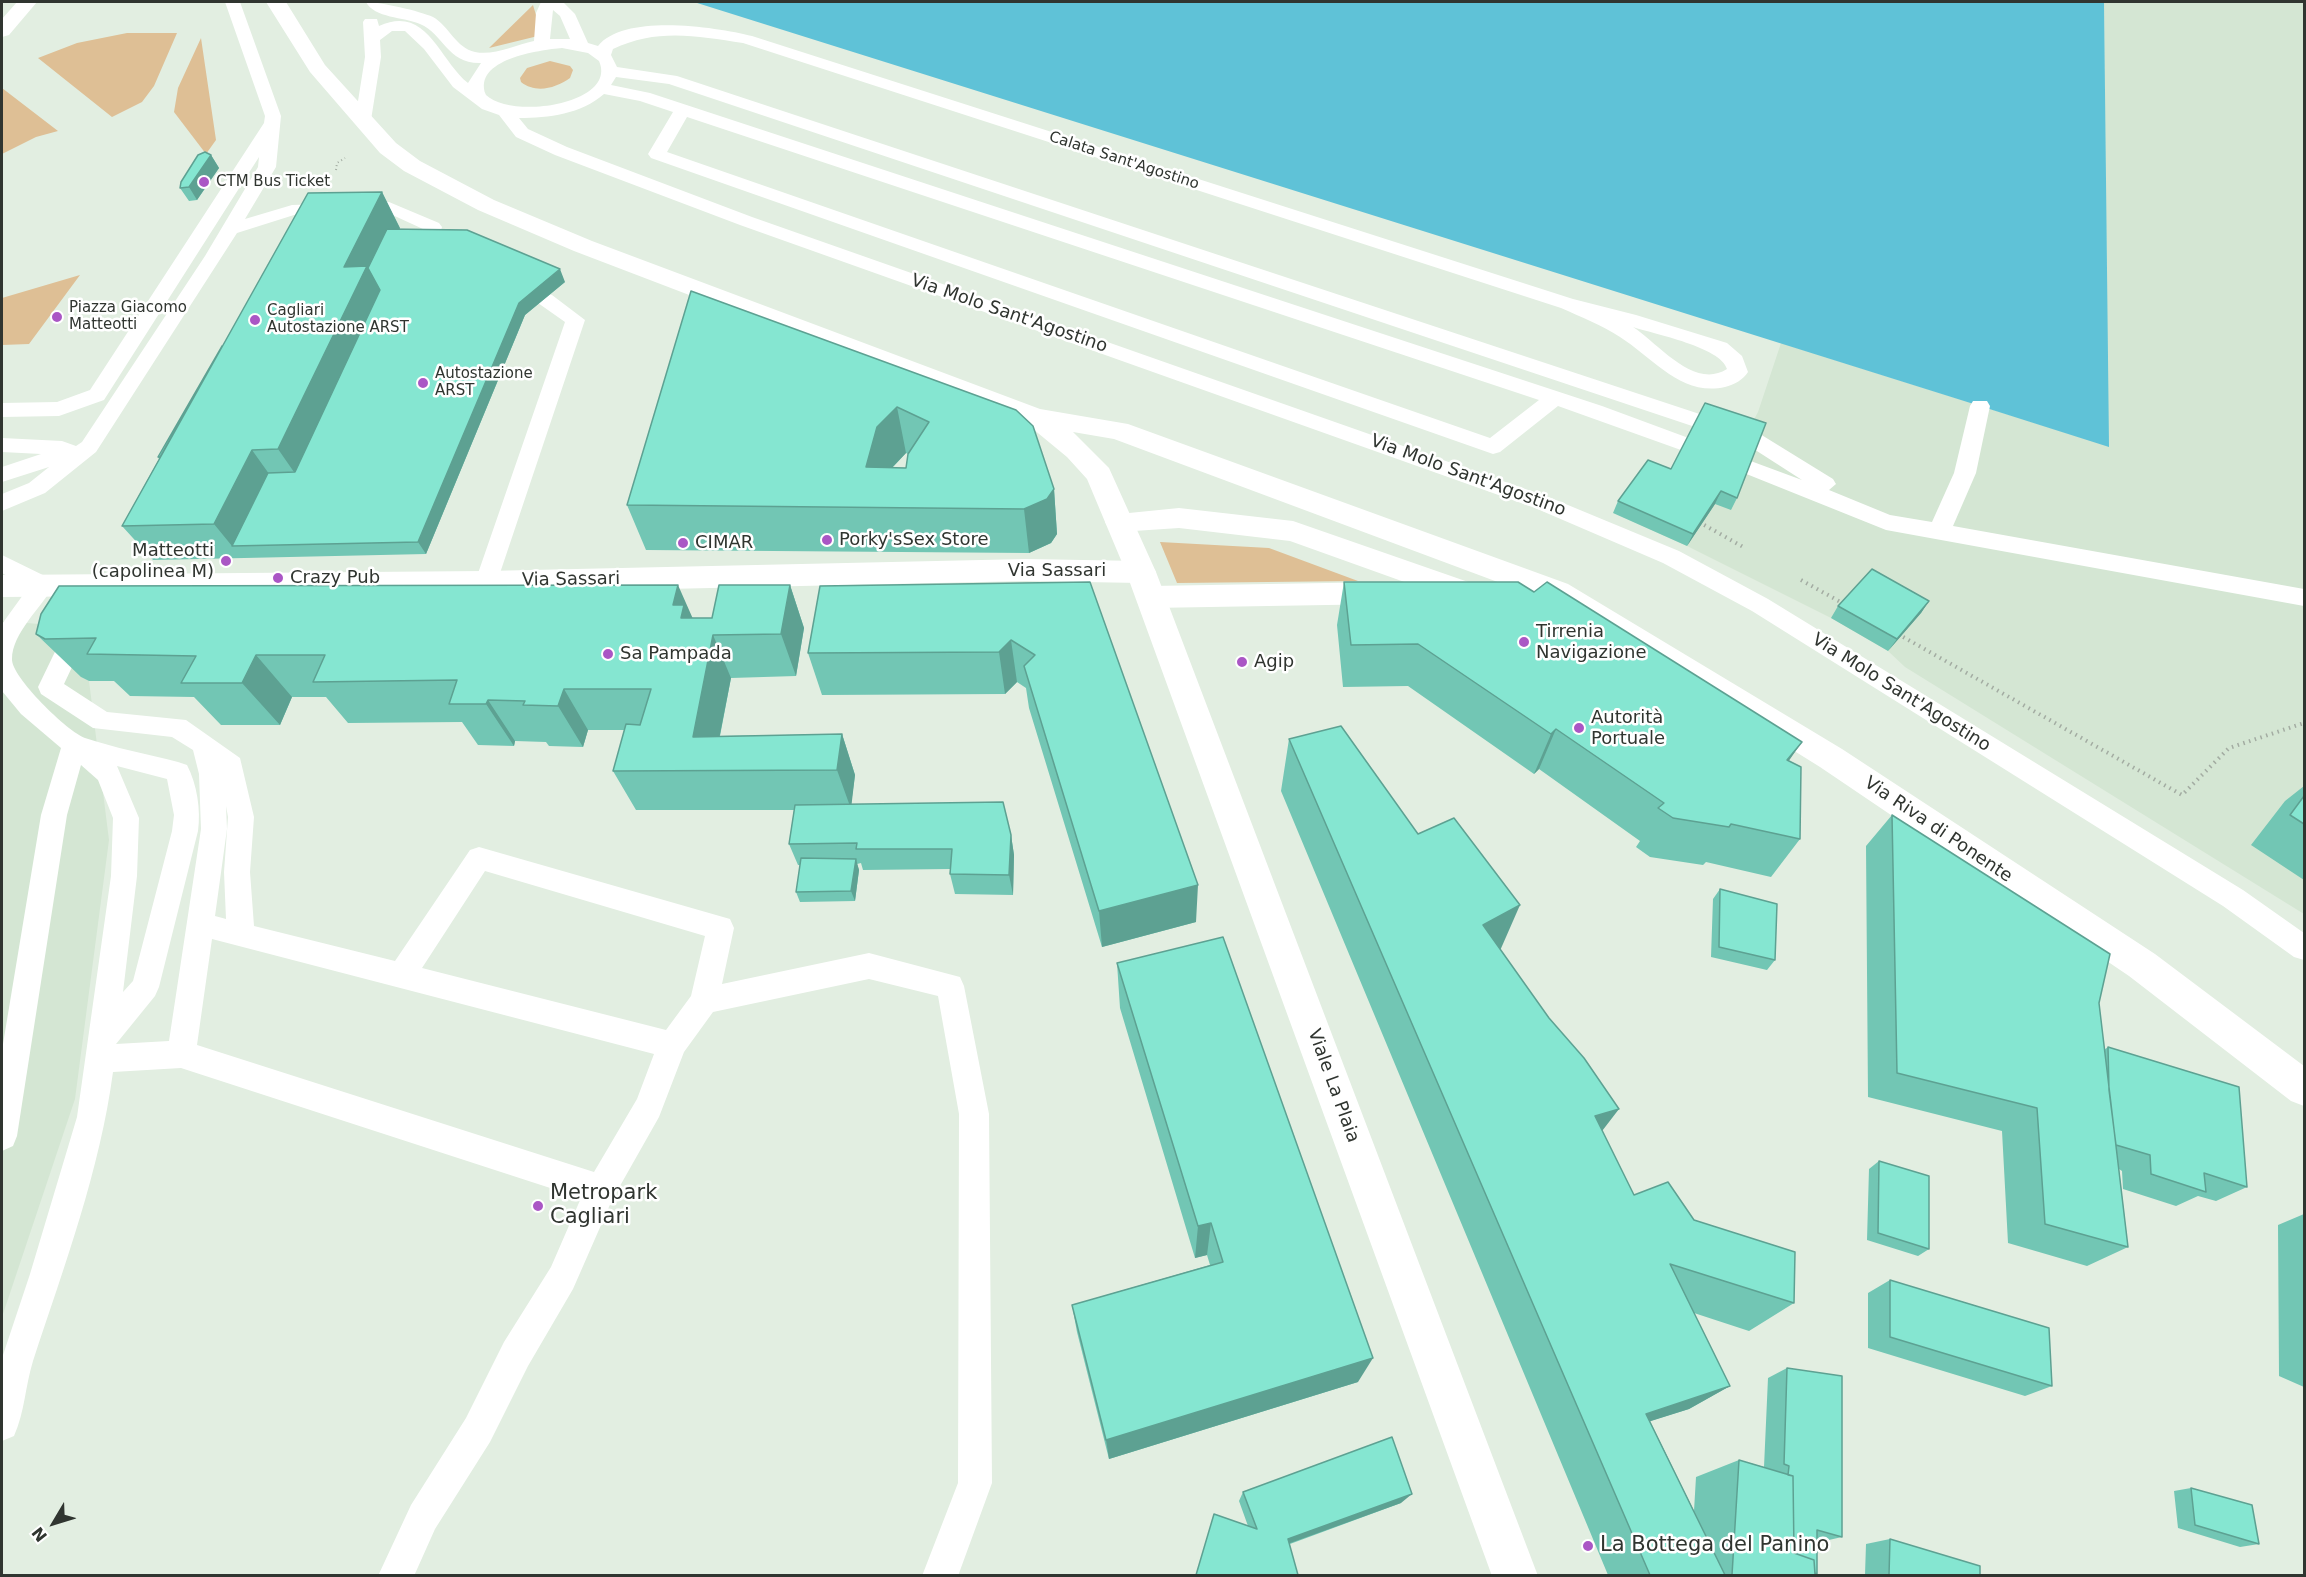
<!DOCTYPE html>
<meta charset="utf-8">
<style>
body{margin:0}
#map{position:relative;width:2306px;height:1577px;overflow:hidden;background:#e2eee1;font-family:"DejaVu Sans",sans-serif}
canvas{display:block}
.frame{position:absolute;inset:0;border:3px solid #303530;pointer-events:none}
.north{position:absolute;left:24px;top:1493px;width:60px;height:60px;-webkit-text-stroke:4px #fff;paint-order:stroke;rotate:232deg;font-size:16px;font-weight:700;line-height:24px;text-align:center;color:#303530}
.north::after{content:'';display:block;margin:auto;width:21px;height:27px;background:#303530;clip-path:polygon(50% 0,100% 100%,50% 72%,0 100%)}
</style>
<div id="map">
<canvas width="2306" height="1577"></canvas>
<div class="frame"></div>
<div class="north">N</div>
</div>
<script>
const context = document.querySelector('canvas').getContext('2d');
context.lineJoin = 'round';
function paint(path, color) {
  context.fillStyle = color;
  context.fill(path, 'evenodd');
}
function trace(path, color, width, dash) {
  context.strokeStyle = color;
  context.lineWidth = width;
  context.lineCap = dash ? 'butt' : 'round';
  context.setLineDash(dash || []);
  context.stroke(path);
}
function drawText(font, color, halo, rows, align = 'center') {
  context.font = font + ' "DejaVu Sans",sans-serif';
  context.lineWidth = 5;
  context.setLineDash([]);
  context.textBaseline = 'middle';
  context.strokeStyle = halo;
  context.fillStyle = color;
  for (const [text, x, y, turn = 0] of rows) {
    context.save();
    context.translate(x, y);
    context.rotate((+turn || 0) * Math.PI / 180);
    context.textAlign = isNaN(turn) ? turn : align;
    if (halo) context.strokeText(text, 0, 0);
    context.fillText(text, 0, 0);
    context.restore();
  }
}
const built = new Path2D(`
 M2104,2H2304V914L1905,667L1888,651L1831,618L1687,546L1614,513L1748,431L1758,412L1781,343L2108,446Z
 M2,621L101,629L81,677L89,681L109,840L75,1099L2,1317Z`);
const green = new Path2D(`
 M533,5L542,35L489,48Z
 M127,33H177L154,86L142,102L112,117L38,58L77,43Z
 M201,38L216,140L206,154L174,112L178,88Z
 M550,61L570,66L573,70L570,78C556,88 536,94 521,82L520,78L527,68Z
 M2,88L58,131L36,137L2,154Z
 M80,275L29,344L2,345V298Z
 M1160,542L1269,548L1358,581L1177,583Z`);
const water = new Path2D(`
 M694,2H2104L2109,447L1980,406Z`);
const pathFar1 = new Path2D(`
 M336,170L337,163L345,158`);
const path = new Path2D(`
 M1699,522L1745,548
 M1801,580L1844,604
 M1898,634L2182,795L2229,748L2304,723`);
const service = new Path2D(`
 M225,2H240L281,116L276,167L245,219L292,205L389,202L439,223L442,227L436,246H422L420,242L423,229L386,212H329L294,215L237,233L96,452L45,493L2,511V494L29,483L49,467L2,482V467L41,454L2,452V438L62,441L76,446L82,442L205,256L258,167L259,157L104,400L59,416L2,417V403L57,402L90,390L264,123L265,116Z
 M366,2C380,2 420,11 433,17C449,26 456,48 475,52C494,56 515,45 534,41L536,13L541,2H563L575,14L588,43L598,46C624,13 716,27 752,36L1573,299L1636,315L1727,343L1742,356L1748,372C1744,379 1734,385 1725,387C1682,397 1653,358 1620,337C1602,325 1581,317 1561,308L743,43C697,36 657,28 613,49L611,55L617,67L677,76L1760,434L1833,479L1836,484L1829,490L1890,515L1932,522L1954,473L1970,406L1973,401H1987L1990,406L1976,473L1953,526L2304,589V606L1886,530L1734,469L1558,406L1500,452L1493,454L651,158L648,154L673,112L640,101L604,94C581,114 549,118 519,118L528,129L567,147L752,217L1551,498L1679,551L1768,599L2243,890L2304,933V960L2294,957L2223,906L1752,611L1663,563L1535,508L740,225L555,155L516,137L499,115L482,109L453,87L424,49L405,31H392L380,40L381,57L371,120L369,124H357L355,120L365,57L363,22L365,19H377L379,26C427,4 439,60 468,83L481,63C447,64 444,34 420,24C404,17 374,18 366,2ZM553,10L560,16L570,39H550ZM562,48L588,53L599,61C618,104 512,120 486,95C472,59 540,50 562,48ZM616,77L669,84L1746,444L1802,480L1602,406L650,93L611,85ZM687,117L1539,400L1490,438L667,152ZM1633,327C1654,334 1721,347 1727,369C1694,390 1659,344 1633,327Z
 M545,293L552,295L585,320L497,582L494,588L486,591L478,588L475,582L565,322L538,303L535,299L538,295Z
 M2,555L51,579L54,585C42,607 12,633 12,659C11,677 68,732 85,738C115,748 147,754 178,762L187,765C197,784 201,810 198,831L159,987L155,996L116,1044L169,1041L201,829L199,774L193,750L172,737L93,728L41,694L38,687L66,629L70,623L78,620L86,623L90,629L64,684L107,712L186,720L240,758L254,817L250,872L254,926L395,961L470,850L479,847L730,919L734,928L722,984L869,953L960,977L964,986L989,1114L992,1483L958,1576H922L958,1483L959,1114L938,996L869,979L713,1012L684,1052L659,1117L612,1200L573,1289L528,1366L490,1442L435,1529L414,1576H378L411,1505L466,1418L504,1342L551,1267L581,1198L181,1068L113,1072C100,1170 64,1267 33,1361C25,1387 25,1411 14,1436L2,1441V1358L30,1274L77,1117L111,876L113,818L98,780L81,765L67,815L17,1136L13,1146L2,1151V1050L41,815L61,748L21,714L2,691V624L28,588L2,573ZM117,766L167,779L174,815L172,831L133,981L123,992L137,876L139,818ZM226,806L228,817L224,872L226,919L215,916L227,829ZM485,871L705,936L691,996L666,1030L422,968ZM212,939L654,1054L637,1099L594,1172L197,1045Z`);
const tertiary = new Path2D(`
 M1179,508L1293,521L1474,584L1478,592L1474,600L1463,603L1290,541L1179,528L1119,532L1109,529L1105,522L1109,515Z
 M1026,559L1141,561L1151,564L1156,572L1151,580L1141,583L1026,581L486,593L2,597V575L486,571Z
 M1386,582L1397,585L1401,593L1397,601L1386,604L1151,608L1140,605L1136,597L1140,589L1151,586Z`);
const secondary = new Path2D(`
 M17,2H37L9,35L2,37V19Z`);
const primary = new Path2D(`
 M266,2H286L325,65L396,143L420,161L494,200L592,241L1040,409L1128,424L1568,584L1842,749L2155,954L2304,1066V1106L2291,1101L2129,976L1820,767L1626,646L1546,600L1114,439L1073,432L1109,468L1156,572L1538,1576H1492L1126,572L1087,479L1067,457L1027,424L574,251L478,210L404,171L380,153L310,72Z`);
const wall = new Path2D(`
 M211,155L219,168L197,200L189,201L180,188Z
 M382,192L400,229L565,282L525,315L426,554L153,560L122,526L159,459L158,457Z
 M691,291L1054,489L1057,534L1051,543L1029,553L646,550L627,505ZM906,453L908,454L906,468H892Z
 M1648,460L1737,498L1731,510L1715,504L1687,546L1613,513L1618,501Z
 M1090,582L1196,922L1102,947L1029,708L1026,688L1017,682L1005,694L822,695L808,653Z
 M1344,582L1789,761L1800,839L1771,877L1706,862L1703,865L1650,857L1636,847L1640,841L1539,769L1534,774L1408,686L1343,687L1337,625Z
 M790,585L804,628L796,676L731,678L720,736L842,734L855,775L851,804L1011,835L1014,855L1013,895L955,894L950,874V869L863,870L861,863L857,864L859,870L855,901L800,902L796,892L800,865H798L789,844L794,810H636L613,771L625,730H588L583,747L549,746L546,742L515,741L514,746L478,745L462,722L348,723L326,697H292L280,725H221L194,697L130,696L114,681H89L81,677L36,634L712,618Z
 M1929,601L1921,613L1888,651L1831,618L1838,606Z
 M1289,739L1418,834L1500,949L1602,1131L1634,1195L1694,1220L1794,1303L1749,1331L1694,1313L1730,1386L1689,1409L1650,1421L1694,1511L1696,1477L1739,1460L1764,1467L1768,1378L1787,1368L1842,1537L1820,1542L1817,1541V1574H1815V1575H1608L1281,791Z
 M2304,786V880L2251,845L2285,801Z
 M1892,815L2099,1003L2104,1050L2108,1047L2247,1187L2216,1201L2198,1196L2176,1206L2123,1189L2122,1171L2119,1169L2128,1247L2087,1266L2008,1243L2002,1131L1868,1097L1866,846Z
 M1720,889L1775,960L1767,970L1711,957L1713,899Z
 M1117,963L1358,1382L1109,1459L1077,1332L1072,1305L1210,1265L1207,1255L1195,1258L1120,1008Z
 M1879,1161L1929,1249L1918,1256L1867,1240L1869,1169Z
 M2304,1214V1387L2279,1376L2278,1225Z
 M1890,1280L2052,1386L2025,1396L1868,1348V1293Z
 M2191,1488L2259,1544L2240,1547L2178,1528L2174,1491Z
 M1243,1492L1401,1503L1290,1544L1248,1526L1239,1501Z
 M1890,1539L1980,1575H1865L1866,1544Z`);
const shadedWall = new Path2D(`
 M211,155L219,168L197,200L189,187Z
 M382,192L400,228L375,281L387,303L303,485L278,449L344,267Z
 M560,269L565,282L525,315L426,554L418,542L519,303Z
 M897,407L906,453L887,473L866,467L877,427Z
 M252,450L277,485L232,546L214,524Z
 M1054,489L1057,534L1051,543L1029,553L1024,509Z
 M1721,491L1715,504L1687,546L1693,534Z
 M678,585L697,628L692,648L673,605Z
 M790,585L804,628L796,676L781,634Z
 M1929,601L1921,613L1888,651L1897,639Z
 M713,635L731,678L713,770L693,737Z
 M1011,640L1017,682L1005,694L999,652Z
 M256,655L292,697L280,725L242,683Z
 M564,689L588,730L583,747L558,706Z
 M488,700L515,741L514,746L486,704Z
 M1556,729L1539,769L1534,774L1551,734Z
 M842,734L855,775L851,809L837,770Z
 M1802,742L1774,782L1787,760Z
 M1011,835L1014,855L1013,895L1009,875Z
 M856,859L859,870L855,901L851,891Z
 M1198,885L1196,922L1102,947L1099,911Z
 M1520,905L1499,953L1483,925Z
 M1619,1109L1589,1148L1595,1116Z
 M1211,1223L1207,1255L1195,1258L1198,1226Z
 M1373,1358L1358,1382L1109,1459L1106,1440Z
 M1730,1386L1689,1409L1610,1434L1646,1414Z
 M1412,1494L1401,1503L1282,1546L1288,1539Z`);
const building = new Path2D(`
 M205,152L211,155L189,187L180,188L181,182L198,155Z
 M382,192L344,267L367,266L278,449L252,450L214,524L122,526L308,193Z
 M387,229L467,230L560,269L519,303L418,542L232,546L268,473L295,472L380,290L368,268Z
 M691,291L1016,410L1033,426L1054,489L1047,499L1024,509L627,505ZM897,407L929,422L908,454L906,468L866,467L877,427Z
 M222,346L160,457H158Z
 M1705,403L1766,423L1737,498L1721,491L1693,534L1618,501L1648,460L1671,469Z
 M1872,569L1929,601L1897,639L1838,606Z
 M1090,582L1198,885L1099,911L1024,666L1035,655L1011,640L999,652L808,653L820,586Z
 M1344,582H1518L1534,592L1547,582L1802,742L1787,760L1801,767L1800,839L1731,824L1729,827L1673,818L1658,808L1664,803L1556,729L1551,734L1418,644L1351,645Z
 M678,585L673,605H684L681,618H712L719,585H790L781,634L713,635L693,737L842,734L837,770L613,771L626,724L640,725L651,689H564L558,706L523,705L525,701L488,700L486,704H449L457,680L313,682L325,655H256L242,683H181L196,656L87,654L96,638L45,639L36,634L41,614L59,586Z
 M1341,726L1418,834L1454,818L1520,905L1483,925L1549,1018L1584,1058L1619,1109L1595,1116L1634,1195L1668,1182L1694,1220L1795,1252L1794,1303L1670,1264L1730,1386L1646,1414L1725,1575H1650L1289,739Z
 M2304,796V824L2290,815Z
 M1003,802L1011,835L1009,875L950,874L952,849H856L857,843L789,844L795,805Z
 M1892,815L2110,954L2099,1003L2128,1247L2045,1224L2037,1108L1897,1073Z
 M801,858L856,859L851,891L796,892Z
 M1720,889L1777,904L1775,960L1719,947Z
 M1223,937L1373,1358L1106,1440L1072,1305L1223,1262L1211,1223L1198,1226L1117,963Z
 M2108,1047L2239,1087L2247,1187L2204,1173L2206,1192L2151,1174L2150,1155L2116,1145L2109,1090Z
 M1879,1161L1929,1176V1249L1878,1233Z
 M1890,1280L2049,1328L2052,1386L1890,1337Z
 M1787,1368L1842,1376V1537L1817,1530V1574L1815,1573L1814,1560L1794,1553L1793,1476L1788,1475L1789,1466L1784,1464Z
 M1392,1437L1412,1494L1288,1539L1298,1575H1196L1214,1514L1257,1529L1243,1492Z
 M1739,1460L1793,1476L1794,1553L1814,1560L1815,1575H1732Z
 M2191,1488L2252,1505L2259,1544L2195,1525Z
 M1890,1539L1980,1566V1575H1889Z`);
const markers = [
 [204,182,6,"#aa56c5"],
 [57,317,6,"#aa56c5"],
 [255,320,6,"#aa56c5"],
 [423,383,6,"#aa56c5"],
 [827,540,6,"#aa56c5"],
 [683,543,6,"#aa56c5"],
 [226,561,6,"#aa56c5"],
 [278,578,6,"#aa56c5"],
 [1524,642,6,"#aa56c5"],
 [608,654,6,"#aa56c5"],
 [1242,662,6,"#aa56c5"],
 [1579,728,6,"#aa56c5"],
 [538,1206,6,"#aa56c5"],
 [1588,1546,6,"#aa56c5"]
];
const farStreetnames = [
 ["Calata Sant'Agostino",1124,161,18]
];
const farPoinames = [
 ["CTM Bus Ticket",216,182],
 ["Piazza Giacomo",69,308],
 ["Matteotti",69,325],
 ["Cagliari",267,311],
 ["Autostazione ARST",267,328],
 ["Autostazione",435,374],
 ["ARST",435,391]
];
const streetNames = [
 ["Via Molo Sant'Agostino",1009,314,19],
 ["Via Molo Sant'Agostino",1468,476,20],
 ["Via Sassari",1057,571],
 ["Via Sassari",571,580,-1],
 ["Via Molo Sant'Agostino",1901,693,32],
 ["Via Riva di Ponente",1938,830,34],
 ["Viale La Plaia",1333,1086,70]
];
const poiNames = [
 ["Porky'sSex Store",839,540],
 ["CIMAR",695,543],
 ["Matteotti",214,551,"right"],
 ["(capolinea M)",214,572,"right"],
 ["Crazy Pub",290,578],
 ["Tirrenia",1536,632],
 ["Navigazione",1536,653],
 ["Sa Pampada",620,654],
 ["Agip",1254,662],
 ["Autorità",1591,718],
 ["Portuale",1591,739]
];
const nearPoinames = [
 ["Metropark",550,1194],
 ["Cagliari",550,1218],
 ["La Bottega del Panino",1600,1546]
];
paint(built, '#d4e6d3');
paint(green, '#debf95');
paint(water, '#5fc2d7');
trace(pathFar1, '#a3aca2', 2, [1, 3]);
trace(path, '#a3aca2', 4, [1.5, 4.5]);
paint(service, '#fff');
paint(tertiary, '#fff');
paint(secondary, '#fff');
paint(primary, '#fff');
paint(wall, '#72c6b4');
paint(shadedWall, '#5da192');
paint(building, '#85e6d1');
trace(building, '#5da192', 1.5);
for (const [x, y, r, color] of markers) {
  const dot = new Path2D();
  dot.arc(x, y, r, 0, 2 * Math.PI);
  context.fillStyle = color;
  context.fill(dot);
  trace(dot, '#fff', 2);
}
drawText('15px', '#303530', '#fff', farStreetnames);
drawText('15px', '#303530', '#fff', farPoinames, 'left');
drawText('18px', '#303530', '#fff', streetNames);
drawText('18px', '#303530', '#fff', poiNames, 'left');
drawText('21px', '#303530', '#fff', nearPoinames, 'left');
</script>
